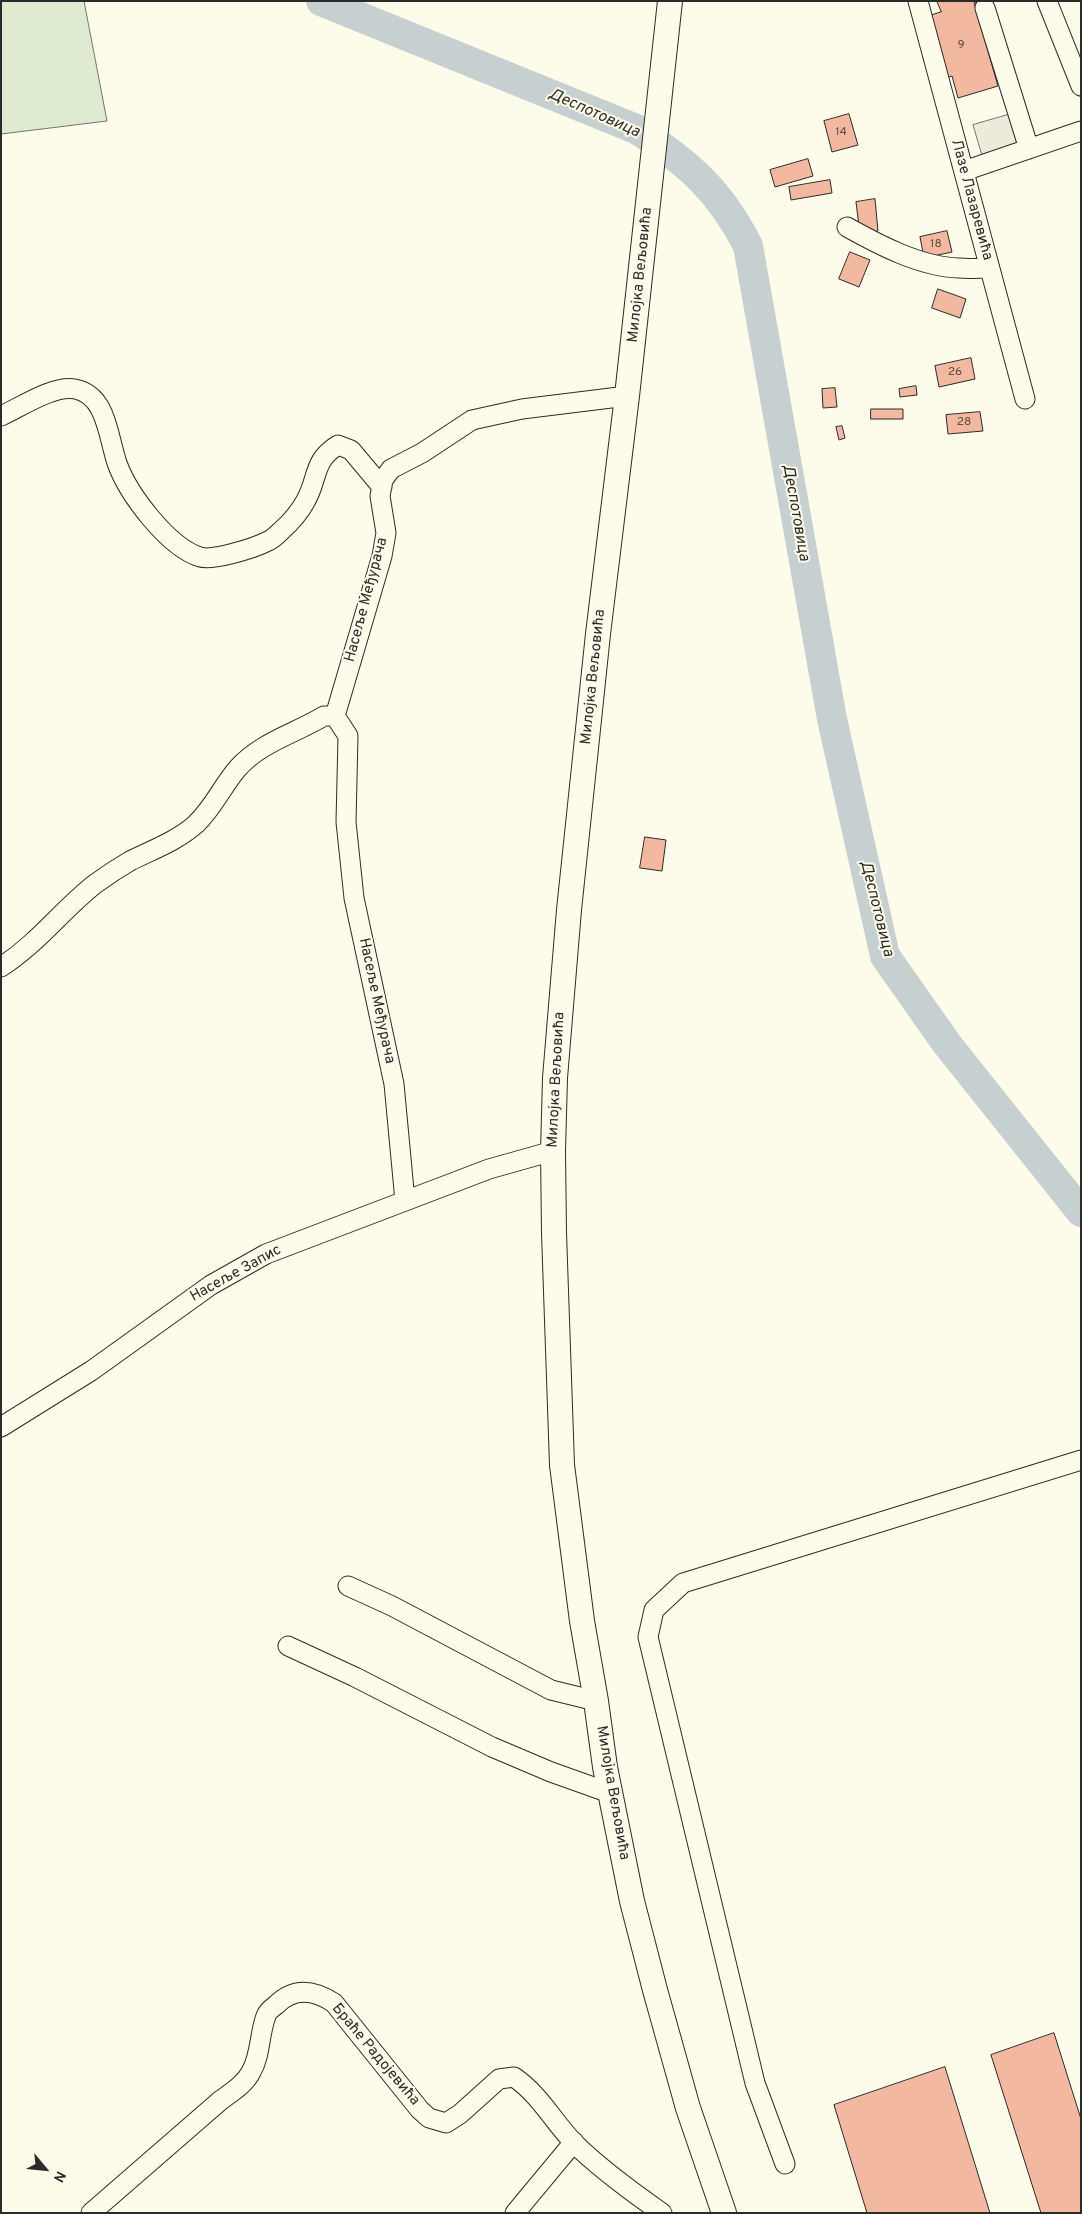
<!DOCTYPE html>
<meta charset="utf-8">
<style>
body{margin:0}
#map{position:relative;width:1082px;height:2214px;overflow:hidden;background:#fdfbea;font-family:Overpass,sans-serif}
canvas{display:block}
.frame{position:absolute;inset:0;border:2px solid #2b2b2b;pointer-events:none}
.north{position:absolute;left:20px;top:2144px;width:50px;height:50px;-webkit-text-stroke:4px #fdfbea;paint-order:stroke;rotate:118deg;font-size:14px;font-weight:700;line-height:20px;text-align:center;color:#2b2b2b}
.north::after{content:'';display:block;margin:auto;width:18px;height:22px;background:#2b2b2b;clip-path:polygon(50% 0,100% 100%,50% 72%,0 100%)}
</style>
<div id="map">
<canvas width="1082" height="2214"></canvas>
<div class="frame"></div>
<div class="north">N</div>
</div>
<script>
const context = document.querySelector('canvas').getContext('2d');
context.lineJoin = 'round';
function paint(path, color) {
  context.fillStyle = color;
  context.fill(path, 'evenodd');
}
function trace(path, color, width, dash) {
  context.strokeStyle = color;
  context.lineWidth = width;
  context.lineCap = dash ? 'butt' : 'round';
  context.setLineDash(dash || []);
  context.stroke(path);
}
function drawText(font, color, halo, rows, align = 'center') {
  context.font = font + ' Overpass,sans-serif';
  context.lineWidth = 4;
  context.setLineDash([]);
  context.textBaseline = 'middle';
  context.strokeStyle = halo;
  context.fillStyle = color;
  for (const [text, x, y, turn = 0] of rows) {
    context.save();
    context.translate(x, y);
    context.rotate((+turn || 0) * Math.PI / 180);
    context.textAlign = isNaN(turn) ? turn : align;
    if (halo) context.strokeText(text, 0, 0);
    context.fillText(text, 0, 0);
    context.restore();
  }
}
const green = new Path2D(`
 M1,1H84L107,121L1,134Z`);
const parking = new Path2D(`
 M1011,114L1021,147L983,159L973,125Z`);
const river = new Path2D(`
 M321,1L636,129C687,162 720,190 748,246L832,719L885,956L947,1044L1081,1212`);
const building = new Path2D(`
 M937,1H980L974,3L998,86L958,98L952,76L945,78L927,16L941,12Z
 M849,114L858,145L832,152L824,121Z
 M808,159L813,176L775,187L770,170Z
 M830,180L832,193L791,200L789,187Z
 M875,199L878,231L860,234L856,202Z
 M947,231L952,252L924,258L920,237Z
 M850,252L870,260L859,287L839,279Z
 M938,289L966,299L960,318L932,308Z
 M971,358L975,379L939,387L935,366Z
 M916,386L917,395L900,397L899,389Z
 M835,388L837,407L823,408L822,389Z
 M871,409H903V419H871Z
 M980,412L983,431L948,434L946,415Z
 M842,426L845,438L839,440L836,427Z
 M645,837L666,840L662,871L640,868Z
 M1054,2033L1081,2119V2213H1041L991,2055Z
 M945,2067L990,2213H867L834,2105Z`);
const minor = new Path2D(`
 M918,1L1025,399
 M1047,1L1081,86
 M985,8L1029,149
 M964,171L1081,131
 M847,227C879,245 921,267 959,268C969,269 979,268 990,268
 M1,416C21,407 53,385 75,389C107,395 108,437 117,463C128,494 168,547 200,557C213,561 254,548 266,542C272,540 277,535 281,531C291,522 299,513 305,502C319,478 312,461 338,445L351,450L382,487
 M335,716L382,556L386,533L380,496L383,480L391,469L422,453L472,420L522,409L627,396
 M1,967C37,944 62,910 95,884C106,876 118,868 130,861C152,850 177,841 196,824C213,808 222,787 237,769C261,742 294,734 324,716H335L348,736L346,822L354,898L394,1084L405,1201
 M1,1427L91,1371L211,1285L266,1254L489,1169L553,1151
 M348,1586L392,1606L551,1690L596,1701
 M288,1646L355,1677L492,1747L551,1772L610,1793
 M785,2164L755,2083L648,1637L654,1610L683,1583L1081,1460
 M91,2213L221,2100C232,2092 245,2084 251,2072C261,2055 259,2034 266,2016C267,2012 272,2008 276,2005C294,1987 314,1990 334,2003L420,2110L429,2118L446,2123L460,2114L499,2079L514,2077C540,2095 553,2121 574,2143C600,2169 632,2192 662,2213
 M515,2213L574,2142`);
const major = new Path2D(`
 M670,1L627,396L598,634L569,910L555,1078L553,1151L554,1233L562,1465L582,1621L596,1701L605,1767L632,1901L655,1990L688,2108L724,2213`);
const numberNames = [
 ["9",961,46],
 ["14",841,133],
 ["18",936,245],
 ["26",955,373],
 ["28",964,423]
];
const streetNames = [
 ["Лазе Лазаревића",971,200,75],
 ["Милојка Вељовића",641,275,-84],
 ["Насеље Међурача",367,600,-75],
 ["Милојка Вељовића",594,677,-84],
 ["Насеље Међурача",376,1001,78],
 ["Милојка Вељовића",557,1080,-87],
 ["Насеље Запис",236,1274,-29],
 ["Милојка Вељовића",612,1793,80],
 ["Браће Радојевића",375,2055,50]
];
const waterNames = [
 ["Деспотовица",594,114,24],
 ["Деспотовица",795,513,80],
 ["Деспотовица",876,909,76]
];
paint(green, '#deebd1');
trace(green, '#74746e', 1);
paint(parking, '#eceadb');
trace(parking, '#74746e', 1);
trace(river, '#c7d0d0', 30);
paint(building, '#f2b8a0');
trace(building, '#2b2b2b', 1);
trace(minor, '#2b2b2b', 21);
trace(major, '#2b2b2b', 26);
trace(minor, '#fdfbea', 19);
trace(major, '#fdfbea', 24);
drawText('12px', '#5d4e48', null, numberNames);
drawText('15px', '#2b2b2b', '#fdfbea', streetNames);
drawText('italic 16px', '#2b2b2b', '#fdfbea', waterNames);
</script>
